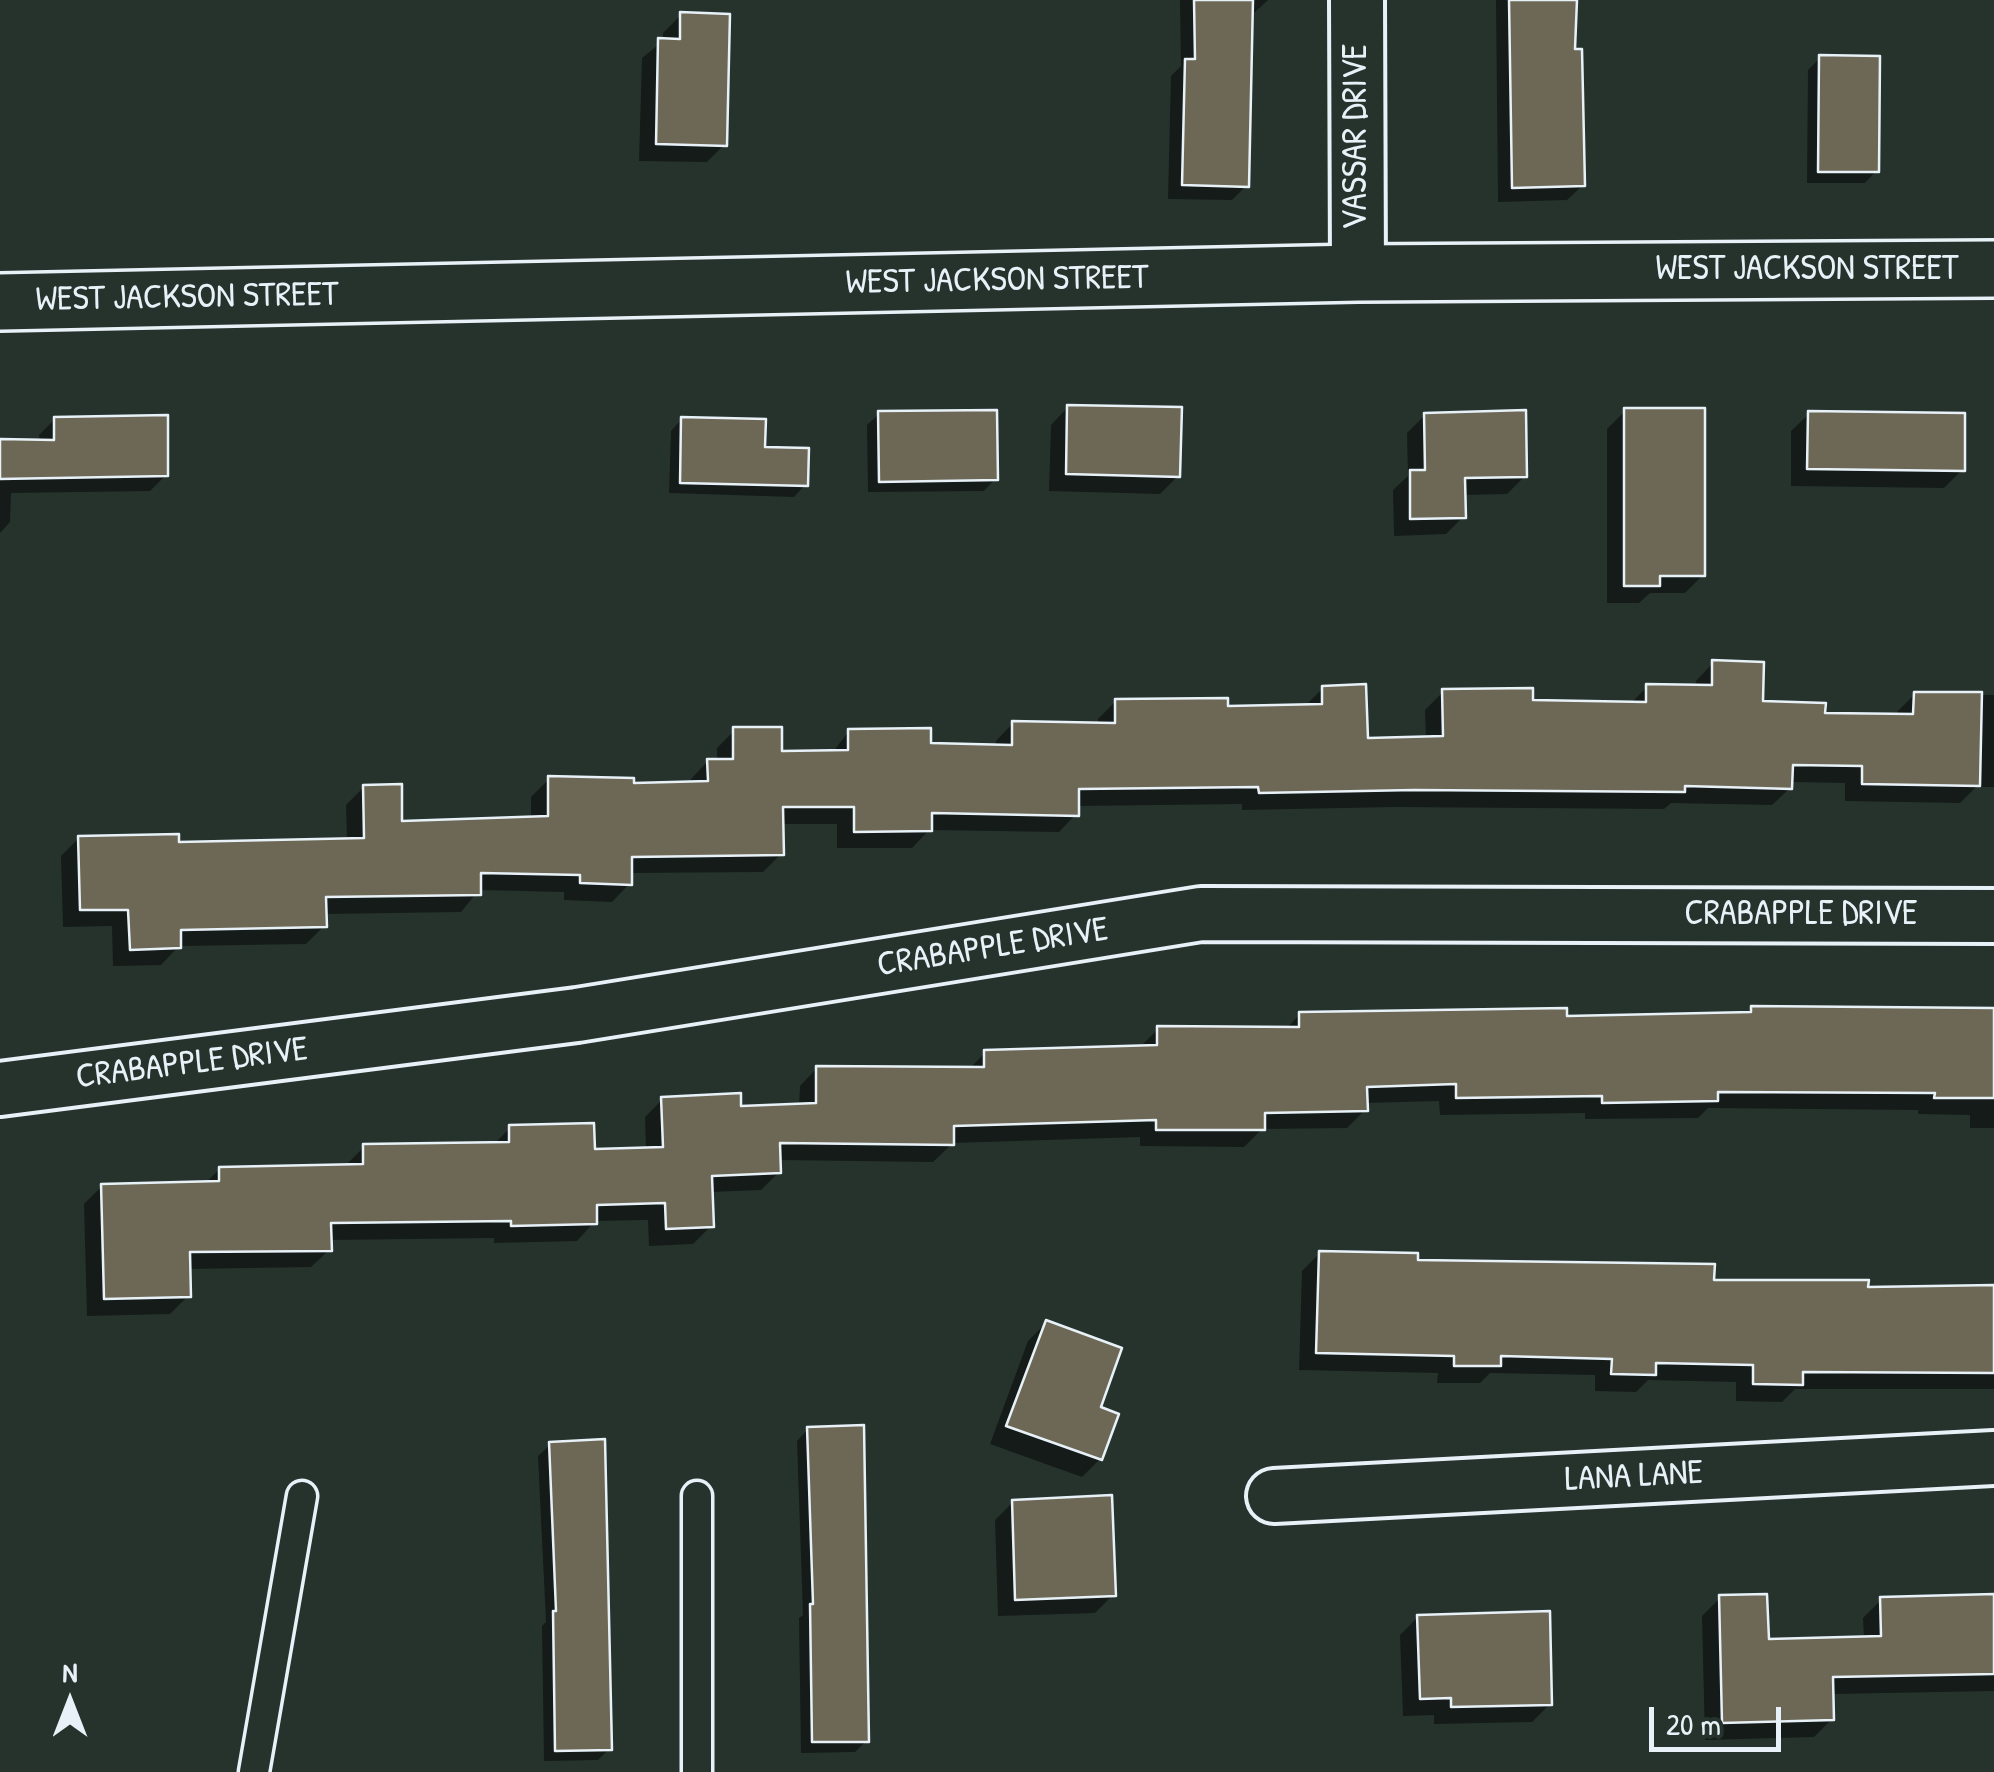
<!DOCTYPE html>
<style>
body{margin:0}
#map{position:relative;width:1994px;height:1772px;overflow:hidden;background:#26332d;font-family:"Patrick Hand",sans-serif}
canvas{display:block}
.north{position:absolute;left:20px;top:1652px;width:100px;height:100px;-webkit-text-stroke:8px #26332d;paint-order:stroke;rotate:0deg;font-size:28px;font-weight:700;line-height:40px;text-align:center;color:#e8f1f8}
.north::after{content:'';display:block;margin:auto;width:35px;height:45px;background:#e8f1f8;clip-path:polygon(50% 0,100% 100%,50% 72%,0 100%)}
.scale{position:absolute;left:1649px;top:1707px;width:132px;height:45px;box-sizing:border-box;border:5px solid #e8f1f8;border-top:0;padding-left:12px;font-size:30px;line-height:35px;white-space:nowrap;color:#e8f1f8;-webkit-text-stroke:8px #26332d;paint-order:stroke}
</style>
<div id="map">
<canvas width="1994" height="1772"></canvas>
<div class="north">N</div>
<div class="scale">20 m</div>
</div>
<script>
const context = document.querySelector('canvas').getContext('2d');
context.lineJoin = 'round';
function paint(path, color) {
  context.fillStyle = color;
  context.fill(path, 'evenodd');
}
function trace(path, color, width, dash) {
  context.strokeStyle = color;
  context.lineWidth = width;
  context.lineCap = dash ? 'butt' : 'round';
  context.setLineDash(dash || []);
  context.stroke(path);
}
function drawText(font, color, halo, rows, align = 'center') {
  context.font = font + ' "Patrick Hand",sans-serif';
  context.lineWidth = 8;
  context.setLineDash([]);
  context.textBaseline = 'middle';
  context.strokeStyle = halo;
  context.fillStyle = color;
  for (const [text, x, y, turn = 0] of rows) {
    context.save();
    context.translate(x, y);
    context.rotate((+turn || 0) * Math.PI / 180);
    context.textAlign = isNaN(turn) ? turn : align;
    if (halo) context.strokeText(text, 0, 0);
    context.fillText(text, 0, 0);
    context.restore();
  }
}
const shadow = new Path2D(`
 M1180,0H1268L1255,12L1251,13L1246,186L1232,200L1168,199L1171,76L1181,66Z
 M1496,0H1574L1573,52L1583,185L1567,200L1498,202Z
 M681,15L725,144L707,162L639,161L642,58L663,41V33Z
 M1820,58L1876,171L1865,183H1807L1808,70Z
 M1068,407L1178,476L1160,494L1049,491L1051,425Z
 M1625,411L1703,575L1685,593H1650L1639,603H1607V429Z
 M879,414L995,479L984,491L868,492L867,425Z
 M1809,414L1962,470L1944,488L1791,486V431Z
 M1425,415L1525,476L1507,494L1463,495L1464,516L1446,534L1394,536L1393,490L1408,476L1407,433Z
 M55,419L166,475L150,491L11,493L10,522L0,533V442H40L39,435Z
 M682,419L762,449L805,485L794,497L669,493L671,431Z
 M1713,663L1761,704L1823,715L1897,716V712L1915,694L1994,695V787H1976L1960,803L1845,801V783L1790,782V788L1772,805L1671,803L1664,809L1394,807L1242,810V804L1077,806L1076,814L1059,832L929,830L912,848H837V824H781V854L763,872L630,873L629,884L612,902L564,900V892L479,890L461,912L324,914V926L306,944L179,946L161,965L113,966L112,926L63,927L61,856L79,838L176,844L347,841L346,805L364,787L400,823L531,819V797L549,779L632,785L691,784V779L708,761H717V748L735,730L780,754L832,753L849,731L928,745L995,747L996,741L1013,723L1098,725V719L1116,701L1226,709L1304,707L1323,688L1365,740L1426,739L1425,710L1443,692L1530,702L1630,704L1648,686L1695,687L1696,681Z
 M1752,1008L1994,1011V1128H1970V1115L1918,1114V1110L1708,1108L1698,1118L1585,1119V1113L1440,1115L1439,1101L1365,1103V1110L1347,1128L1262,1129L1244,1147L1140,1146V1137L953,1143L933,1162L778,1160L779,1172L761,1190L710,1192L711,1226L693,1244L649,1246L648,1220L595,1221L577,1241L494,1243V1238L329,1240V1250L311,1267L188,1269V1296L170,1314L87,1316L84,1204L102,1186L205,1183L220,1169L346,1165L364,1147L493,1145L510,1128L592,1151L646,1150L645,1117L663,1099L739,1109L799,1107L800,1086L817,1068L968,1070L985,1053L1139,1048L1158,1029L1285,1030L1300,1014L1565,1018L1745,1015Z
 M1320,1253L1712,1282L1866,1290L1994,1287V1389H1795L1782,1402L1736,1401V1382L1648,1380L1636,1392L1595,1391V1375L1490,1373L1480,1383H1437L1438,1373L1299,1370L1302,1271Z
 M1046,1323L1098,1408L1100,1459L1082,1477L990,1444L1028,1341Z
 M808,1429L866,1741L855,1752L801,1753L799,1618L803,1615L797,1441Z
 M550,1445L609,1749L598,1760L544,1761L542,1626L546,1622L538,1456Z
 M1013,1502L1113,1595L1095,1613L998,1616L995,1520Z
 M1994,1596V1691L1831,1694L1832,1719L1814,1737L1705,1740L1702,1616L1720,1598L1766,1642L1864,1639L1863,1618L1881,1600Z
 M1418,1617L1550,1704L1532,1722L1434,1724V1715L1403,1716L1400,1635Z`);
const building = new Path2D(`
 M1194,0H1253L1249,187L1182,185L1185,59H1195Z
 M1509,0H1577L1575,49H1582L1585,186L1512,188Z
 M680,12L730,14L727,146L656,144L658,38L680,39Z
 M1819,55L1880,56L1879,172H1818Z
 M1067,405L1182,407L1180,477L1066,474Z
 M1624,408H1705V576H1660V586H1624Z
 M997,410L998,480L879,482L878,411Z
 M1526,410L1527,477L1465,478L1466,518L1410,519V470H1425L1424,413Z
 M1808,411L1965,413V471L1807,469Z
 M168,415V476L0,479V439L54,440V417Z
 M681,417L766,419L765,447L809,448L808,486L680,483Z
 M1712,660L1764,662L1763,701L1826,703L1825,713L1913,714L1914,692H1982L1980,786L1862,784V766L1793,765L1792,789L1685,786V792L1414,790L1259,793L1258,787L1079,789V816L932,813V831L854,832V807H783L784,855L632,857V885L580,883V875L481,873V895L326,897L327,927L181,930V948L130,950L128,910H80L78,836L179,834V842L364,838L363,785L402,784V821L548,816V776L634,778V783L708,781L707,759H733V727H782V751L848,750V729L931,728V743L1012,745V721L1115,723V699L1228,698V706L1322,704V686L1366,684L1368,738L1443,736L1442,689L1533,688V700L1646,702V684L1712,685Z
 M1751,1006L1994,1008V1098H1934L1935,1093L1718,1092V1101L1602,1103V1096L1456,1098V1084L1367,1087L1368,1111L1265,1113V1130H1156V1120L954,1126V1145L780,1143L781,1173L712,1176L714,1227L666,1229L665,1203L597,1205V1224L511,1226V1221L331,1223L332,1251L190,1252L191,1297L104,1299L101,1184L219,1181V1167L363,1164V1144L509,1142V1125L594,1123L595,1149L663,1147L661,1097L741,1093V1106L816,1103V1066L984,1067V1050L1157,1045V1026L1299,1027V1012L1567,1008V1016L1751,1012Z
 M1319,1251L1418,1253V1260L1715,1264L1714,1280H1869L1868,1287L1994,1285V1373L1803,1372V1385L1753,1384V1365L1656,1363V1375L1611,1374L1612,1359L1501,1356V1366H1454V1356L1316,1353Z
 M1046,1320L1122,1348L1101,1407L1119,1414L1102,1460L1006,1426Z
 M864,1425L869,1742H812L810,1604H813L807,1427Z
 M605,1439L612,1750L555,1751L553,1611H556L549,1442Z
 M1112,1495L1116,1596L1015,1600L1012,1500Z
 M1767,1594L1769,1639L1881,1636L1880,1597L1994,1594V1674L1833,1677L1834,1720L1722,1723L1719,1595Z
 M1550,1611L1552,1705L1451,1707V1698L1420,1699L1417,1615Z`);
const service = new Path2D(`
 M697,1496V1772
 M254,1772L302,1496`);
const minor = new Path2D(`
 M1357,0L1358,273
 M0,1089L577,1015L1201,914L1994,916
 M1274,1496L1994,1458`);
const tertiary = new Path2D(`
 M0,302L1358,273L1994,269`);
const streetNames = [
 ["VASSAR DRIVE",1357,137,-90],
 ["WEST JACKSON STREET",1807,270],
 ["WEST JACKSON STREET",997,281,-1],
 ["WEST JACKSON STREET",187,298,-1],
 ["CRABAPPLE DRIVE",1801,915],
 ["CRABAPPLE DRIVE",993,948,-9],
 ["CRABAPPLE DRIVE",192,1064,-7],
 ["LANA LANE",1634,1477,-3]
];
paint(shadow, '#0007');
paint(building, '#6c6855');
trace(building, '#e8f1f8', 2.5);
trace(service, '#e8f1f8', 35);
trace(minor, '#e8f1f8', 60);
trace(tertiary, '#e8f1f8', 62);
trace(service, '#26332d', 28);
trace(minor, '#26332d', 52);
trace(tertiary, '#26332d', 55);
drawText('35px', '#e8f1f8', '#26332d', streetNames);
</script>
